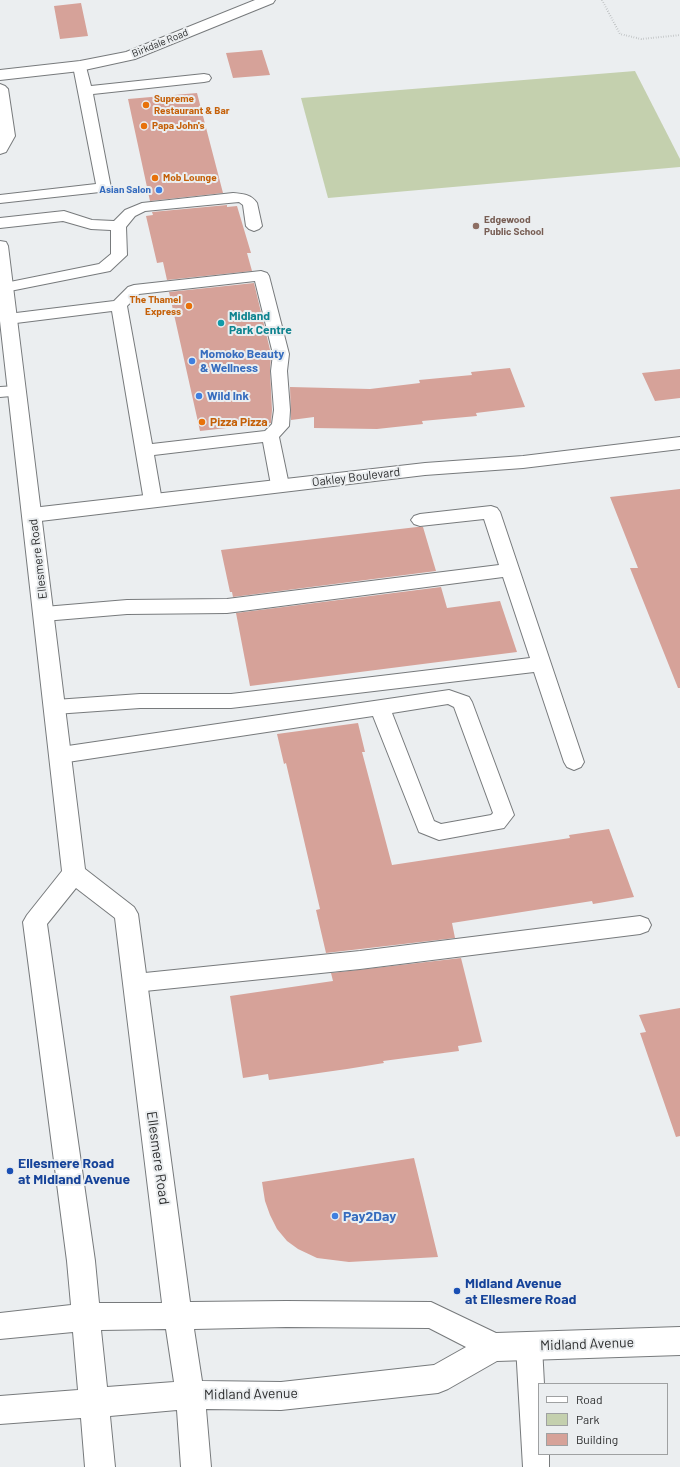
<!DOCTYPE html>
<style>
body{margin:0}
#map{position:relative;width:680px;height:1467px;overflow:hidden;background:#ebeef0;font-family:Barlow,sans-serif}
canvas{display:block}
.legend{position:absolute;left:538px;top:1383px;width:130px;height:72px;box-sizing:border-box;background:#ebeef0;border:1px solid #9fa1a2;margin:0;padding:5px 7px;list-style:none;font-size:12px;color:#2c2d2e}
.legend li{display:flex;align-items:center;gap:8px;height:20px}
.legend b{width:20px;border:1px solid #9fa1a2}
</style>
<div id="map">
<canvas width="680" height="1467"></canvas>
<ul class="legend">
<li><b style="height:5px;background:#fff"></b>Road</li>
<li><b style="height:11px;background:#c4d0ae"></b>Park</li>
<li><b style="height:11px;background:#d6a299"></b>Building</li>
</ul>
</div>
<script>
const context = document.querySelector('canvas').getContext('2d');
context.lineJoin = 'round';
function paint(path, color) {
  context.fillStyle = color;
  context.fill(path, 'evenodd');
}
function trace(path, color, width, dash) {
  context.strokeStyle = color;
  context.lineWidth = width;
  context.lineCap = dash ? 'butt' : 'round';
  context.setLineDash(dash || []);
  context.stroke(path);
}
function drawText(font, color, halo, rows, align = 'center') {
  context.font = font + ' Barlow,sans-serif';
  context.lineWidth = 4;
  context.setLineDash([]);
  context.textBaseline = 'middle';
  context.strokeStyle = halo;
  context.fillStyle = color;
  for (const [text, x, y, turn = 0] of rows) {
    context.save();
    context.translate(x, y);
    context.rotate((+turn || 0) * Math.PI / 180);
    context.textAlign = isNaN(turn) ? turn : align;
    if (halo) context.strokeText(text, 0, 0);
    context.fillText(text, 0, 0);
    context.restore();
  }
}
const green = new Path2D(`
 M635,71L680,159V167L328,198L301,98Z`);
const building = new Path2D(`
 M81,3L88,36L60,39L54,6Z
 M262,50L270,75L233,78L226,53Z
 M197,93L223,193L150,201L128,99Z
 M227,205V207L237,206L251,253H247L252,271L167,280L163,262L157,263L146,216L153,215L152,212Z
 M254,283L271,354L270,371L272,410L271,423L200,431L169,292Z
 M510,368L525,407L476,413L477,416L422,421L423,424L377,429L314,428V417L291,420L290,387L370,389L420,383L419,380L472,375L471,372Z
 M680,369V398L655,401L642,373Z
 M680,489V688H678L630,568H638L610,497Z
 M417,527H423L436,571L233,597L232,592H230L221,550Z
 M441,587L447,608L500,601L517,652L250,686L236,613Z
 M358,723L365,752H362L392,865L570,838L569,835L609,829L634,897L593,904L592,901L452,923L455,938L326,953L316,910L320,909L286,763L284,764L277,734Z
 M461,958L482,1042L458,1046L459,1051L383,1061L384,1063L347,1069L269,1080L268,1074L243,1078L230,996L333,981L331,973Z
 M680,1008V1136L676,1137L640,1033L646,1032L639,1015Z
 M414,1158L438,1257L349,1262L317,1258L298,1249L287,1241L277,1229L270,1215L265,1201L262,1182Z`);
const path = new Path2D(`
 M602,0L620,34L641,39L680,35`);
const lane = new Path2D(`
 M80,62L85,63L91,86L204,74L209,75L211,78L209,81L204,82L93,94L111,188L109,191L0,203V195L96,184L73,66L75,63Z
 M233,193C243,194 251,194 257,203L262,226L259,229L254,231L249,229L246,226L243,205L239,202L145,211L135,216L126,227L127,255L110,271L5,292L0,290V284L99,264L111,254V230L91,229L63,221L0,228V218L64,211L92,220L114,221L125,210L142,203Z
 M261,271L267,273L269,276L289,354L287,371L290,410L289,426L279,437L289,485L286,489L280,491L274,489L271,485L263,442L154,455L162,501L159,505L153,507L147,505L144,501L112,311L8,324L2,322L0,319L2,316L8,314L114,301L128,287L134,285ZM255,281L273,354L271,371L274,410L272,424L265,431L152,444L127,306L139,294Z
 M17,386L23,387L25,391L23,395L0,397V387Z
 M491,506L497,508L500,512L584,762L581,767L574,770L567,767L564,762L534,672L231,708H140L55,714L48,712L45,707L48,702L55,700L140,694H231L530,658L503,577L227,613L127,614L44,621L37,619L35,614L37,609L44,607L127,600L227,599L499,565L484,519L420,526L414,524L411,520L414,516L420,514Z
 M449,690L469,697L472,702L514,815L504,828L439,840L419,832L373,716L61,763L54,760L51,755L54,750L61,747ZM448,704L454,707L493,813L491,815L441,824L434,821L392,713Z
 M640,916L648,919L651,925L648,931L640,934L360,969L135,992L127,990L124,983L127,976L135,974L360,951Z
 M529,1334L538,1337L542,1346L544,1384H539V1454H549V1467H523L516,1346L520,1337Z`);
const street = new Path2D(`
 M255,0H275L273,3L135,59L80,71L0,80V70L80,61L126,52Z
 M680,437V449L523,468L425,475L32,522L25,520L22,515L25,510L32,508L425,463L523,456Z`);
const secondary = new Path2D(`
 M0,84L5,86L8,89L15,136L6,152L0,154Z
 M0,241L6,242L8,246L85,869L134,907L138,914L190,1302L286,1301L431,1302L496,1333L680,1327V1355L497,1361L448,1389L438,1393L281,1410L206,1409L211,1467H181L177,1410L110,1416L115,1467H85L81,1418L0,1424V1396L78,1390L73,1332L0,1339V1313L71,1305L67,1261L23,922L27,915L62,871L0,321ZM76,888L115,918L162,1303H99L95,1261L47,924ZM286,1327L429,1328L466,1347L434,1365L281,1382L202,1381L194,1329ZM166,1329L174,1382L107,1387L101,1330Z`);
const markers = [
 [146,105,4,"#e8710a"],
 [144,126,4,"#e8710a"],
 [155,178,4,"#e8710a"],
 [159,190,4,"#3f7fe0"],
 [476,226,4,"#8d6e63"],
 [189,306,4,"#e8710a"],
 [221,323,4,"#0f9aa8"],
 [192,361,4,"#3f7fe0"],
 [199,396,4,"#3f7fe0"],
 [202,422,4,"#e8710a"],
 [10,1171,4,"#1a4fb4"],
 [335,1216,4,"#3f7fe0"],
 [457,1291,4,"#1a4fb4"]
];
const farStreetnames = [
 ["Birkdale Road",160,43,-22]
];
const farFoodnames = [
 ["Supreme",154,99],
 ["Restaurant & Bar",154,111],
 ["Papa John's",152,126],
 ["Mob Lounge",163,178],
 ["The Thamel",181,300,"right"],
 ["Express",181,312,"right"]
];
const farShopnames = [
 ["Asian Salon",151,190]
];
const farEducationnames = [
 ["Edgewood",484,220],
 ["Public School",484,232]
];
const cultureNames = [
 ["Midland",229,316],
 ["Park Centre",229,330]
];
const shopNames = [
 ["Momoko Beauty",200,354],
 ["& Wellness",200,368],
 ["Wild Ink",207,396]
];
const foodNames = [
 ["Pizza Pizza",210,422]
];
const streetNames = [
 ["Oakley Boulevard",356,477,-7],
 ["Ellesmere Road",38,559,-97]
];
const nearStreetnames = [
 ["Ellesmere Road",158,1158,82],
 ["Midland Avenue",587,1344,-2],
 ["Midland Avenue",251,1394,-1]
];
const nearTransitnames = [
 ["Ellesmere Road",18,1163],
 ["at Midland Avenue",18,1179],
 ["Midland Avenue",465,1283],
 ["at Ellesmere Road",465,1299]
];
const nearShopnames = [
 ["Pay2Day",343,1216]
];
paint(green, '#c4d0ae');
paint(building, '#d6a299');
trace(lane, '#777a7c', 2);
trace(street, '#777a7c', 2);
trace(secondary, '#777a7c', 2);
trace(path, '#a7aaab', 2, [0.5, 2]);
paint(lane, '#fff');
paint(street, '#fff');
paint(secondary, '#fff');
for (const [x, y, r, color] of markers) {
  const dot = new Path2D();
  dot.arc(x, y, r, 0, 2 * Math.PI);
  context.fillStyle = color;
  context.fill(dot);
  trace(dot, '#ebeef0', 1.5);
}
drawText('10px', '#2c2d2e', '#ebeef0', farStreetnames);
drawText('bold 10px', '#c56008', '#ebeef0', farFoodnames, 'left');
drawText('bold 10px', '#366cbe', '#ebeef0', farShopnames, 'right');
drawText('bold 10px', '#785e54', '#ebeef0', farEducationnames, 'left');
drawText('bold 12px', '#0d838f', '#ebeef0', cultureNames, 'left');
drawText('bold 12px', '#366cbe', '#ebeef0', shopNames, 'left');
drawText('bold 12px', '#c56008', '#ebeef0', foodNames, 'left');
drawText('12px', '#2c2d2e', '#ebeef0', streetNames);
drawText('14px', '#2c2d2e', '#ebeef0', nearStreetnames);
drawText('bold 14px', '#164399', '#ebeef0', nearTransitnames, 'left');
drawText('bold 14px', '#366cbe', '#ebeef0', nearShopnames, 'left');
</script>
